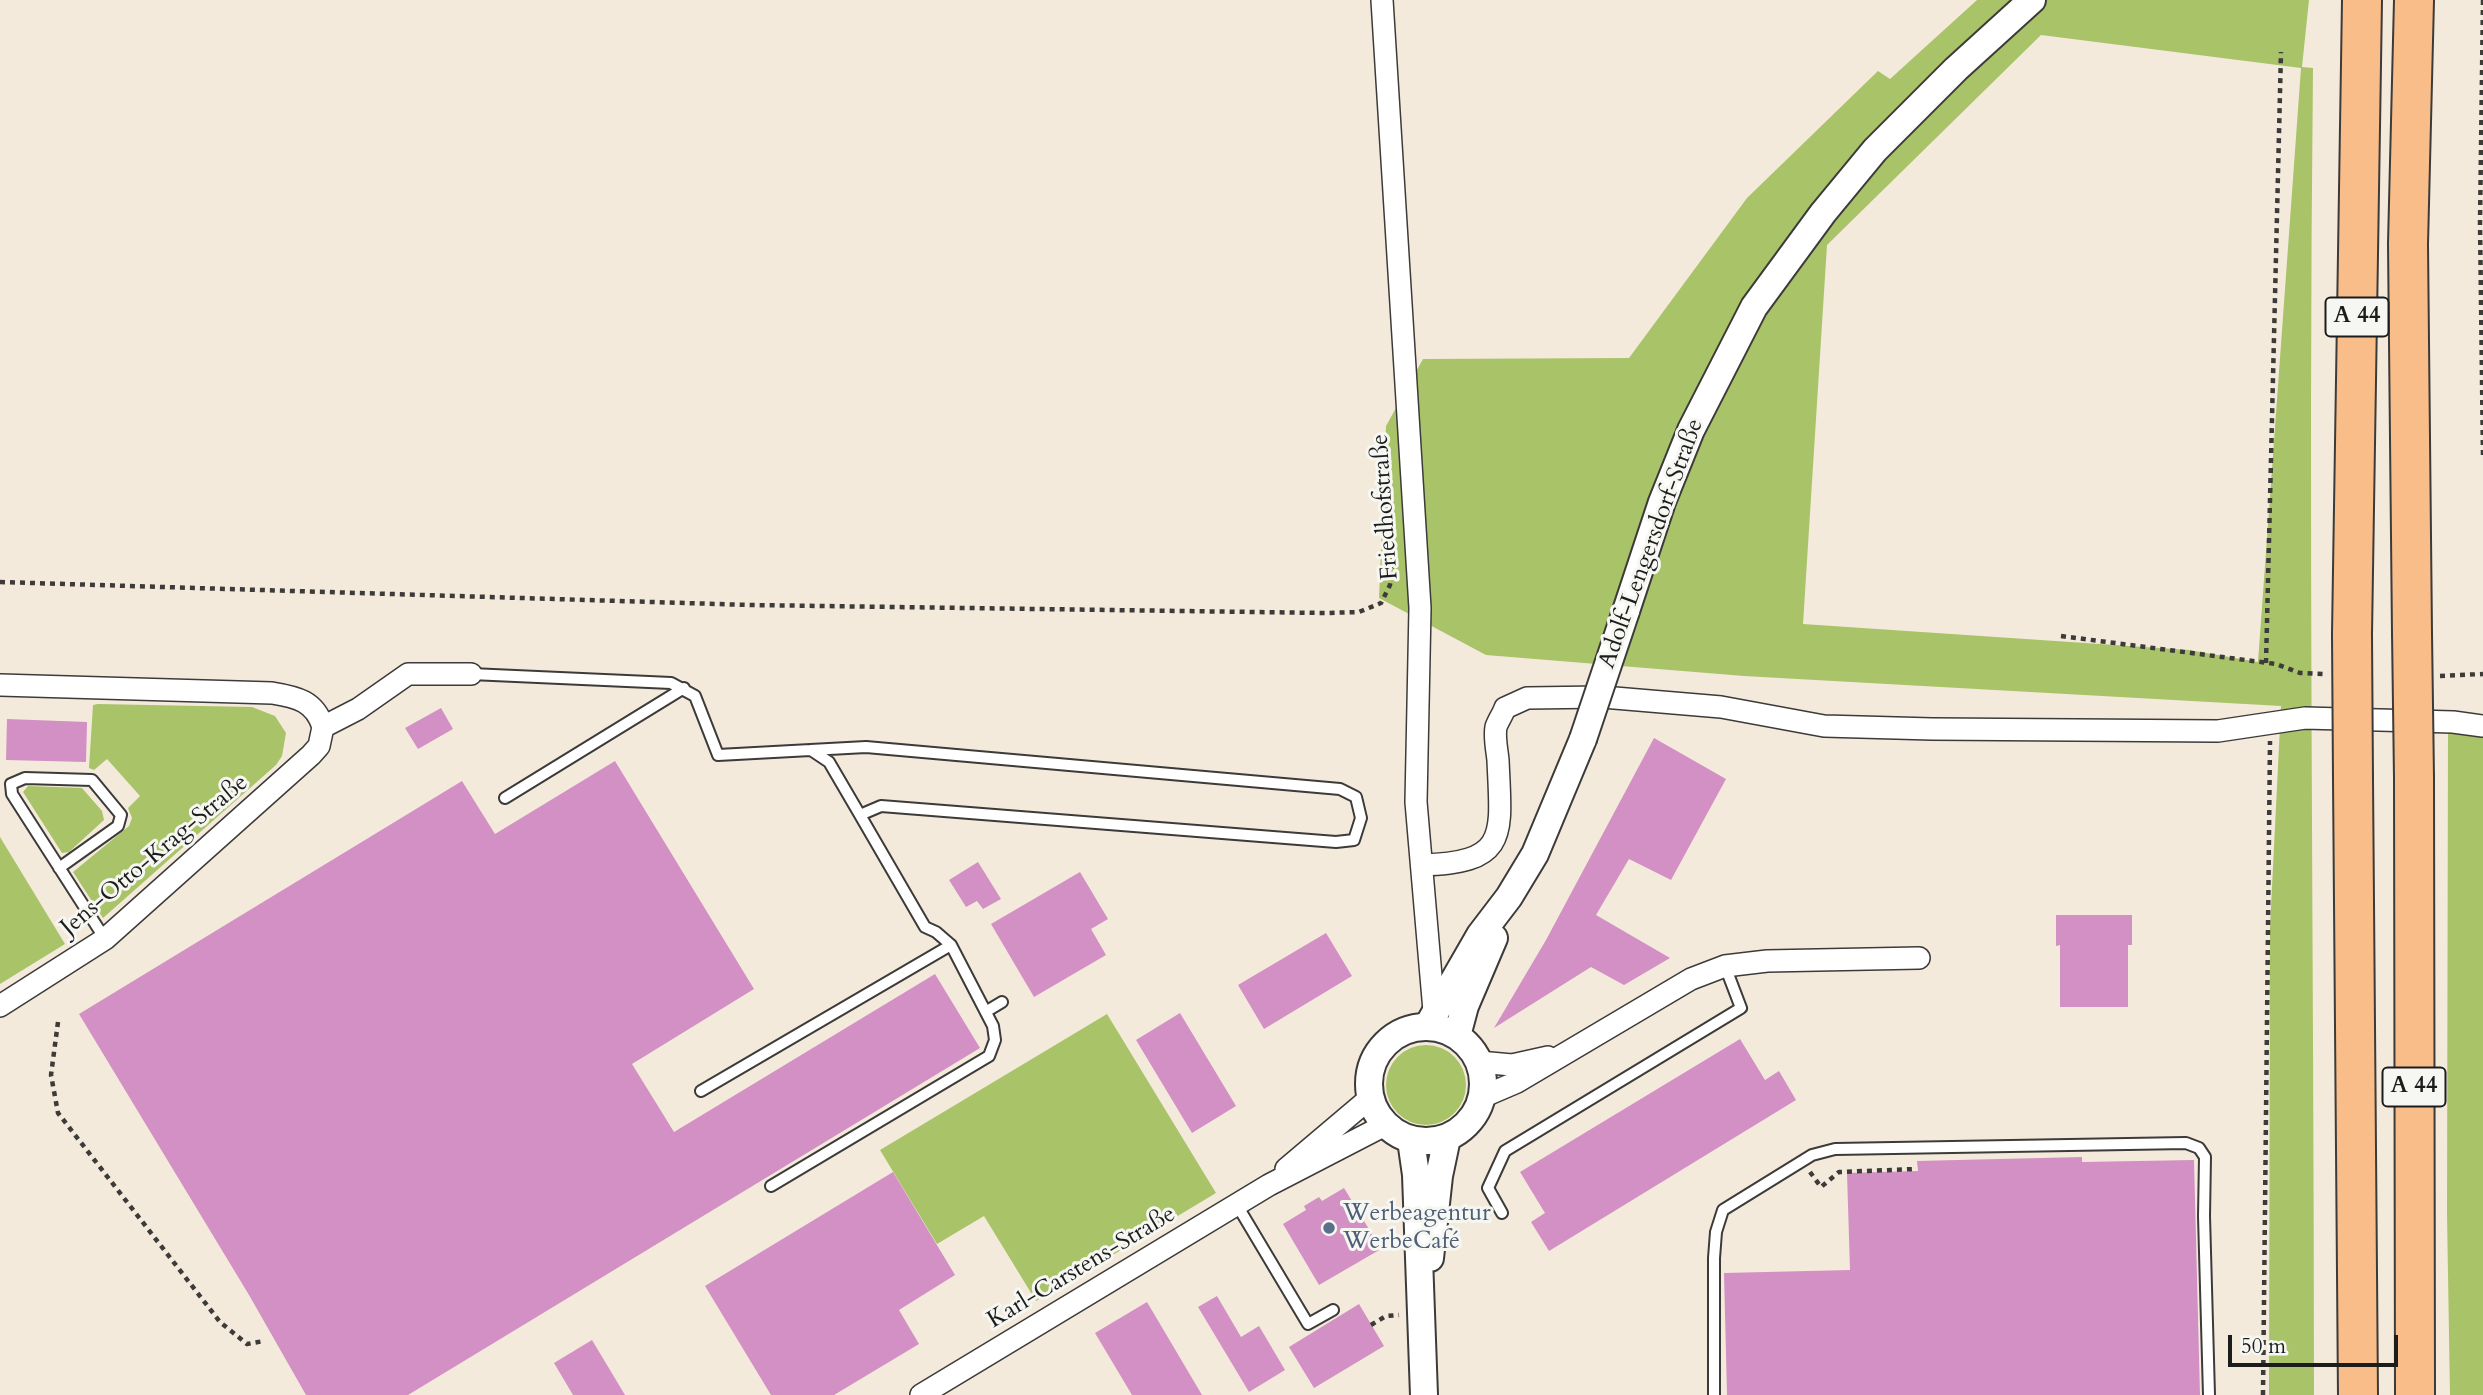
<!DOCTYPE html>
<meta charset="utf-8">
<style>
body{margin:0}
#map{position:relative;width:2483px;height:1395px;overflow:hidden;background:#f4eadb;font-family:Cardo,serif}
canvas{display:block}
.scale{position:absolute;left:2228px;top:1335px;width:170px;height:32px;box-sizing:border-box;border:4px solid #1c1c1c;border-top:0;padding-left:9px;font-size:21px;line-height:24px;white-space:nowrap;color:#1c1c1c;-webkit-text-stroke:5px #f6f6f2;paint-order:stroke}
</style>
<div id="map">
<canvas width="2483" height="1395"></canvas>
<div class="scale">50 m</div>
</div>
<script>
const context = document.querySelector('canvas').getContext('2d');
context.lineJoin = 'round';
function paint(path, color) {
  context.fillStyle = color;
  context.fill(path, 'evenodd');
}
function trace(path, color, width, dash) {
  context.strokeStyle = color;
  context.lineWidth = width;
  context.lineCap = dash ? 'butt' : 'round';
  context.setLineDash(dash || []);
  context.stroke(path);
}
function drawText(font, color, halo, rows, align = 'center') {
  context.font = font + ' Cardo,serif';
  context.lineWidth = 6;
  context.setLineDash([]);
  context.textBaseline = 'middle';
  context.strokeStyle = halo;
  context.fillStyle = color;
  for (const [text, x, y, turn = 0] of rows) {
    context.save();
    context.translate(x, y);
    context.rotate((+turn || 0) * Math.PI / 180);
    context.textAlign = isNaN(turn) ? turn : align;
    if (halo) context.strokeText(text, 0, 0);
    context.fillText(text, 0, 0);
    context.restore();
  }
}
const green = new Path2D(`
 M1977,0H2309L2302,67L2313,68C2308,510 2314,953 2314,1395H2269L2270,927L2281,706L1744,676L1486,655L1379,598L1386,426L1423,359L1629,358L1747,198L1878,71L1890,79ZM2041,35L2301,68L2258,662L2189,650L1803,624L1827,245Z
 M98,704L252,707L275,716L286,733L282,756L276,765L103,918L73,872L129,826L132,818L128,808L140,796L107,759L94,770L89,768L93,705Z
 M2448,731L2483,735V1395H2450L2447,1214Z
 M28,786L82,788L102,811L104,820L69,852L62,853L23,792Z
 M0,837L65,944L0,984Z
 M1107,1014L1216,1193L1036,1301L984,1216L937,1244L880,1150Z
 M1386 1085a40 40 0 1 1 80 0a40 40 0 1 1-80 0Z`);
const building = new Path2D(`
 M441,708L453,729L418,749L405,728Z
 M7,719L87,722L86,762L6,760Z
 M1654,738L1726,779L1671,880L1629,859L1596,915L1670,958L1624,985L1591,967L1494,1028L1546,940Z
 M615,761L754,989L632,1064L674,1132L935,974L980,1048L408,1395H306L249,1295L79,1014L462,781L495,834Z
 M978,862L1001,899L983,909L977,901L966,907L949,880Z
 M1080,872L1108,919L1091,929L1106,955L1034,997L991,924Z
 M2056,915H2132V945H2128V1007H2060V945L2056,946Z
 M1326,933L1352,976L1264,1029L1238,985Z
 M1180,1013L1236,1106L1192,1133L1136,1040Z
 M1740,1039L1765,1080L1779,1071L1796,1100L1549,1251L1531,1222L1545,1213L1520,1172Z
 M2082,1157V1162L2194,1160L2200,1395H1727L1724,1273L1850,1270L1847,1173L1918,1171L1917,1161Z
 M893,1172L955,1275L899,1310L919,1344L834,1395H771L705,1286Z
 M1344,1188L1381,1249L1319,1285L1283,1224L1306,1210L1304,1206L1319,1197L1322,1201Z
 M1217,1296L1241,1337L1259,1326L1285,1370L1249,1392L1198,1307Z
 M1147,1302L1202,1395H1132L1095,1333Z
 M1359,1304L1384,1346L1314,1388L1289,1347Z
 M592,1340L625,1395H573L554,1363Z`);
const path = new Path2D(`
 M2483,0L2480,223L2483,457
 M0,582L750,605L1326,613L1359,612L1381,603L1390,585L1393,555
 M2061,636L2276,664L2300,673L2323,674
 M2266,663L2281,52
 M2440,676L2483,674
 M58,1022L51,1075L58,1113L220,1322L247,1344L264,1341
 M1810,1172L1821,1187L1839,1172L1916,1169
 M1371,1325L1386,1316L1399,1315
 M2263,1395L2270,741`);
const service = new Path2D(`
 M471,674L671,683L695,696L718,755L866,747L1340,789L1356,797L1361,818L1354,840L1336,842L881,806L860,815L829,762L811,750
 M505,798L684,688
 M59,868L118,826L121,815L92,780L25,778L11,784L12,794L105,939
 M987,1011L1002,1002
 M701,1091L951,945L936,932L925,927L860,815
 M771,1186L989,1056L995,1040L993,1026L951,945
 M1237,1205L1308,1324L1333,1310
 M1502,1213L1488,1188L1505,1151L1741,1008L1725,966
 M1714,1395V1258L1716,1232L1723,1210L1812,1155L1835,1149L2186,1143L2199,1148L2205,1157L2204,1216L2209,1395`);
const minor = new Path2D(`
 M1382,0L1420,608L1416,802L1434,1011
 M0,685L272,693C297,697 315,701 323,727L358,709L408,674H471
 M1422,865C1510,863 1501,834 1498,760C1497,750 1494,737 1496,727C1498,721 1503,714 1505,708L1527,698L1603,697L1721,707L1824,726L1932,729L2218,731L2305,718L2453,722L2483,726
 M0,1006L105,939L311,755L319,746L323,727
 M1479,1062L1512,1065L1548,1057
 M1482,1097L1517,1082L1691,979L1725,966L1767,961L1919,958
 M1286,1169L1370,1098
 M921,1395L1269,1185L1385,1125`);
const tertiary = new Path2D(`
 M1626,611L1662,502L1691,430L1754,307L1823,213L1875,150L1956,69L2032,0
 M1427,1027L1480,935L1509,897L1535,854L1583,739
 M1369 1084a57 57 0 1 1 114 0a57 57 0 1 1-114 0Z
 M1457,1036L1465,1006L1494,938
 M1411,1140L1416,1175L1424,1395
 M1430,1258L1439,1176L1447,1138`);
const motorway = new Path2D(`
 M2412,633L2408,244L2414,0
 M2352,634L2362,0
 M2414,778L2415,1395
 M2353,779L2358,1395`);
const tertiaryBridge = new Path2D(`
 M1583,739L1626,611`);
const motorwayBridge = new Path2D(`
 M2412,633L2414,778
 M2352,634L2353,779`);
const markers = [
 [1329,1228,7,"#5c6f8a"]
];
const shields = [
 [2357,317,63],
 [2414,1087,63]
];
const shieldNames = [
 ["A 44",2357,317],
 ["A 44",2414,1087]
];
const streetNames = [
 ["Friedhofstraße",1386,507,-94],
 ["Adolf-Lengersdorf-Straße",1652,544,-70],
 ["Jens-Otto-Krag-Straße",155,856,-40],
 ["Karl-Carstens-Straße",1082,1268,-31]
];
const serviceNames = [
 ["Werbeagentur",1343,1214],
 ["WerbeCafé",1343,1242]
];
paint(green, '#a9c369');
paint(building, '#d290c4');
trace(service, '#3c3b39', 14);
trace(minor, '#3c3b39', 24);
trace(tertiary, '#3c3b39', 30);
trace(motorway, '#3c3b39', 42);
trace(path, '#3c3b39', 4.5, [5, 5]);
trace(service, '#fff', 10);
trace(minor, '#fff', 21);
trace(tertiary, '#fff', 26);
trace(motorway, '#f8bd89', 38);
trace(tertiaryBridge, '#3c3b39', 30, []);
trace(motorwayBridge, '#3c3b39', 42, []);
trace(tertiaryBridge, '#fff', 26);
trace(motorwayBridge, '#f8bd89', 38);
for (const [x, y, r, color] of markers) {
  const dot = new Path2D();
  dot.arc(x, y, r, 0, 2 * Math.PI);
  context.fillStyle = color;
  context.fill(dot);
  trace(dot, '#f6f6f2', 2.5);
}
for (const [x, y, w] of shields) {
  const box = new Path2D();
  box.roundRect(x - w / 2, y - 19.5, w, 39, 5);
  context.fillStyle = '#f6f6f2';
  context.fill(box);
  trace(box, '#1c1c1c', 2);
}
drawText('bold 23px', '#1c1c1c', null, shieldNames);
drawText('24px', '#1c1c1c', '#f6f6f2', streetNames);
drawText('24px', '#4e5e75', '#f6f6f2', serviceNames, 'left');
</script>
